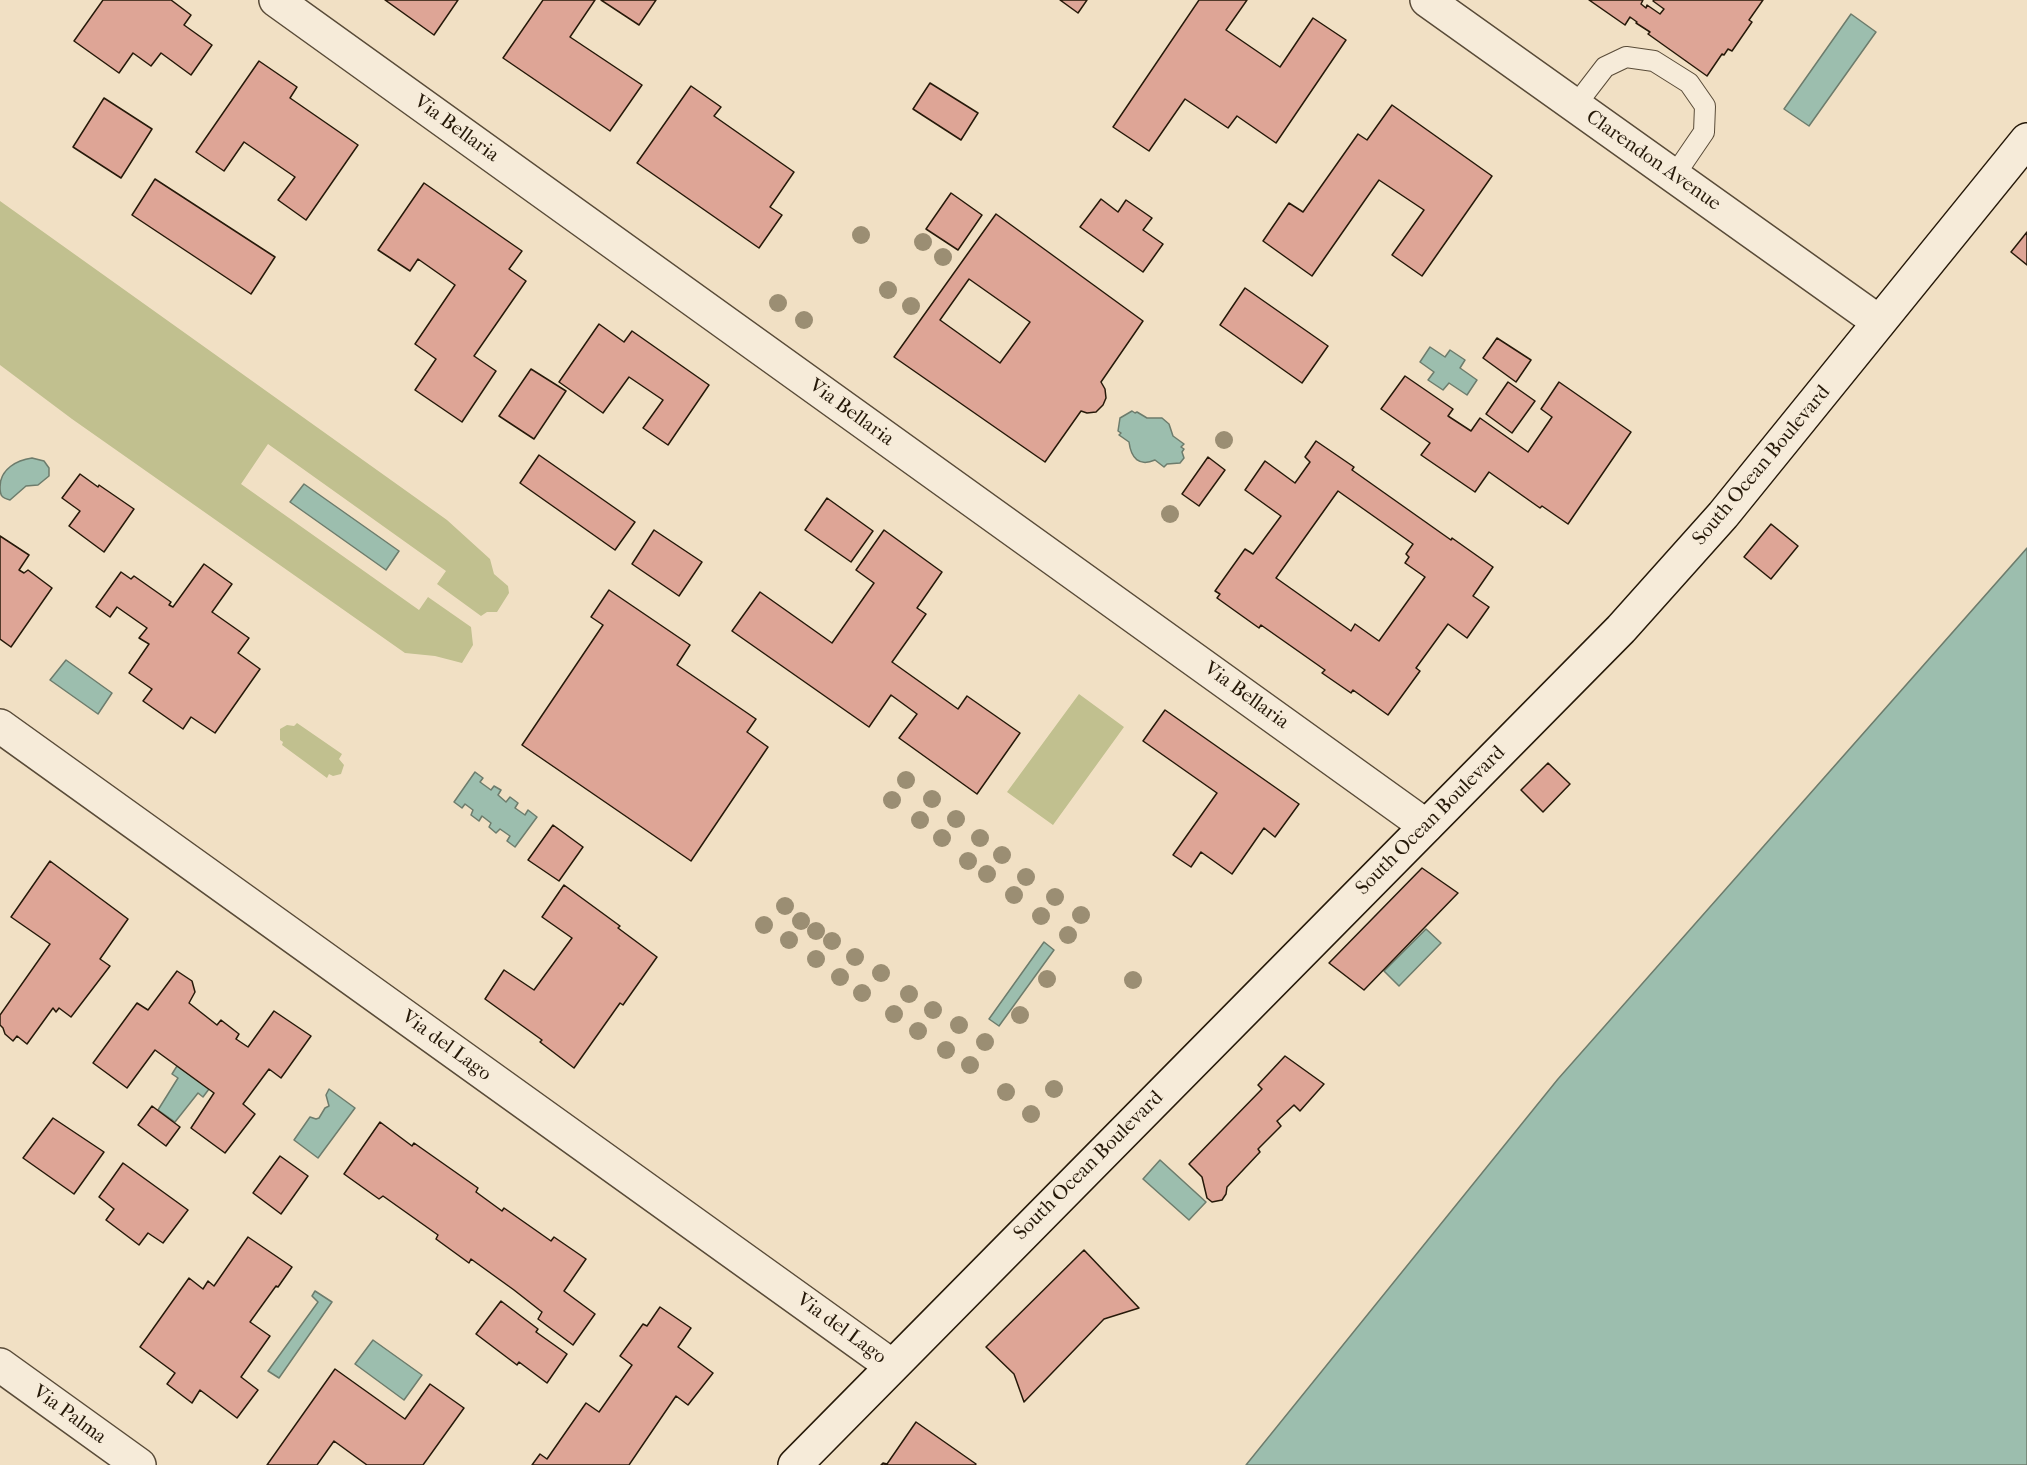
<!DOCTYPE html>
<style>
body{margin:0}
canvas{display:block;background:#f1e0c4}
</style>
<canvas width="2027" height="1465"></canvas>
<script>
const context = document.querySelector('canvas').getContext('2d');
context.lineJoin = 'round';
function paint(path, color) {
  context.fillStyle = color;
  context.fill(path, 'evenodd');
}
function trace(path, color, width, dash) {
  context.strokeStyle = color;
  context.lineWidth = width;
  context.lineCap = dash ? 'butt' : 'round';
  context.setLineDash(dash || []);
  context.stroke(path);
}
function drawText(font, color, halo, rows, align = 'center') {
  context.font = font + ' "IM FELL French Canon",serif';
  context.lineWidth = 4.5;
  context.setLineDash([]);
  context.textBaseline = 'middle';
  context.strokeStyle = halo;
  context.fillStyle = color;
  for (const [text, x, y, turn = 0] of rows) {
    context.save();
    context.translate(x, y);
    context.rotate((+turn || 0) * Math.PI / 180);
    context.textAlign = isNaN(turn) ? turn : align;
    if (halo) context.strokeText(text, 0, 0);
    context.fillText(text, 0, 0);
    context.restore();
  }
}
const green = new Path2D(`
 M0,201L447,520L490,559L494,574L508,586L509,593L497,612H487L481,616L437,584L446,571L268,444L241,484L419,610L428,597L471,627L473,645L462,663L435,656L405,653L72,419L0,365Z
 M1079,694L1124,727L1053,825L1007,792Z
 M297,723L342,754L339,759L344,765L341,774L333,776L329,774L327,778L282,745L283,742L280,740V729L287,725L294,726Z`);
const water = new Path2D(`
 M1851,14L1876,32L1809,126L1784,109Z
 M1430,347L1445,357L1450,350L1465,360L1460,368L1477,380L1467,395L1449,383L1443,390L1428,380L1434,372L1420,362Z
 M1132,411L1135,413L1137,412L1147,418H1162L1169,424L1173,436L1184,444L1181,447L1184,449L1182,452L1184,458L1180,463L1167,464L1164,467L1155,460C1139,467 1131,458 1129,442L1119,435L1121,433L1118,431L1120,418Z
 M32,458L44,461L49,468V476L38,485L26,486L10,500C2,498 0,496 0,487C0,469 17,460 32,458Z
 M304,484L399,551L386,570L290,502Z
 M2027,548V1465H1246L1558,1079Z
 M66,660L112,693L98,714L50,680Z
 M475,772L483,778L480,782L491,790L494,786L501,790L498,795L506,802L510,797L518,803L515,808L525,815L528,810L537,817L515,847L507,841L510,836L500,829L496,833L489,827L491,823L482,816L479,821L471,815L473,810L465,804L462,808L454,802Z
 M1426,929L1441,943L1399,986L1384,971Z
 M1044,942L1054,950L999,1026L989,1019Z
 M177,1066L209,1089L203,1097L198,1093L175,1122L158,1110L178,1078L172,1074Z
 M329,1089L355,1108L318,1158L294,1140L310,1117L316,1119L319,1118L325,1108L329,1106L326,1095Z
 M1160,1160L1206,1202L1189,1220L1143,1179Z
 M315,1291L332,1302L279,1378L268,1371L318,1302L312,1296Z
 M373,1340L422,1375L404,1400L355,1364Z`);
const building = new Path2D(`
 M103,0H171L191,15L184,25L212,45L191,75L161,53L151,66L133,53L119,73L74,41Z
 M385,0H458L434,35Z
 M543,0H595L570,37L642,85L610,131L503,58Z
 M601,0H656L639,25Z
 M1060,0H1087L1078,13Z
 M1199,0H1247L1226,30L1280,67L1313,18L1346,40L1276,143L1237,116L1228,128L1185,99L1149,151L1113,127Z
 M1589,0H1643L1641,4L1646,8L1647,5L1660,14L1664,9L1653,1L1654,0H1763L1749,20L1752,22L1732,51L1728,49L1724,55L1722,54L1707,76L1648,34L1650,32L1636,23L1637,22L1630,17L1625,25Z
 M259,61L297,87L290,98L358,145L306,220L278,200L295,177L244,142L224,171L196,152Z
 M930,83L978,113L961,140L913,109Z
 M691,86L721,107L714,116L794,172L770,207L782,215L759,248L637,163Z
 M104,98L152,129L121,178L73,147Z
 M1392,105L1492,176L1422,276L1392,255L1424,210L1379,180L1312,276L1263,241L1289,203L1303,212L1358,134L1367,140Z
 M155,179L275,257L251,294L132,215Z
 M424,183L522,251L509,269L526,281L474,356L496,371L462,422L415,390L436,359L415,344L455,285L418,259L410,271L378,250Z
 M951,193L982,215L958,250L926,229Z
 M1101,199L1118,212L1126,200L1152,218L1143,230L1163,244L1143,272L1080,227Z
 M996,214L1143,321L1101,382L1105,389L1106,398L1103,405L1096,412L1087,413L1081,411L1045,462L894,357ZM969,279L1030,322L1000,363L940,320Z
 M2027,232V265L2011,252Z
 M1245,288L1328,346L1302,383L1220,325Z
 M599,324L624,342L632,331L709,385L668,445L643,428L663,400L629,377L603,413L559,382Z
 M1497,338L1531,360L1516,382L1483,358Z
 M531,369L566,391L534,439L499,416Z
 M1405,376L1453,409L1448,416L1471,431L1480,418L1528,452L1552,417L1541,409L1559,382L1631,432L1568,524L1542,506L1540,508L1489,472L1475,492L1421,455L1430,443L1381,409Z
 M1508,382L1535,401L1512,433L1486,414Z
 M1316,441L1354,467L1352,470L1451,540L1452,538L1493,567L1473,596L1489,607L1467,638L1448,624L1416,668L1420,671L1388,715L1353,690L1351,693L1322,673L1325,670L1261,625L1259,628L1217,598L1220,594L1215,591L1245,549L1253,554L1281,516L1245,490L1265,461L1295,483L1310,462L1305,457ZM1338,491L1413,544L1406,554L1409,557L1405,563L1425,577L1379,641L1355,624L1351,631L1276,578Z
 M539,455L635,522L615,550L520,483Z
 M1208,457L1225,470L1199,506L1182,494Z
 M80,474L98,487L99,485L134,509L104,552L69,526L80,511L62,498Z
 M827,498L873,531L851,562L805,530Z
 M1771,524L1798,546L1771,579L1744,557Z
 M654,530L702,562L679,596L632,564Z
 M884,530L942,572L917,608L926,614L892,662L958,709L967,696L1020,733L977,794L899,738L917,714L891,695L869,727L732,631L760,592L832,643L874,583L856,570Z
 M0,536L29,555L19,570L24,573L28,570L52,588L11,647L0,639Z
 M204,564L232,584L212,612L249,638L238,653L260,669L215,733L191,717L183,729L143,701L152,689L129,673L149,644L139,638L147,628L117,607L110,617L96,607L121,572L131,579L134,576L171,602L169,605L173,607Z
 M609,590L690,645L677,665L756,719L747,732L768,747L691,861L522,745L603,625L591,617Z
 M1165,710L1299,804L1275,837L1264,828L1232,874L1201,852L1191,867L1173,855L1217,793L1143,741Z
 M1548,763L1570,784L1543,812L1521,790Z
 M553,825L583,847L559,881L528,860Z
 M50,861L128,919L100,959L110,966L71,1017L59,1008L56,1012L53,1008L27,1044L17,1036L13,1041L5,1034L3,1028L0,1025V1015L50,944L11,917Z
 M1422,868L1458,893L1364,990L1329,963Z
 M564,885L620,926L618,928L657,957L623,1005L620,1003L574,1068L540,1042L542,1040L485,999L504,970L534,990L572,938L542,917Z
 M177,971L192,981L195,992L189,1003L217,1025L221,1020L239,1034L236,1039L248,1047L274,1011L311,1036L281,1078L269,1069L243,1104L255,1114L225,1153L191,1128L214,1093L155,1050L127,1088L93,1063L137,1003L148,1010Z
 M1285,1056L1324,1084L1300,1111L1294,1105L1277,1121L1281,1126L1258,1149L1260,1152L1227,1187L1226,1194L1222,1200L1212,1202L1207,1198L1202,1177L1189,1164L1262,1089L1258,1085Z
 M152,1106L180,1127L166,1146L138,1125Z
 M53,1118L104,1152L74,1194L23,1158Z
 M380,1122L412,1146L414,1143L478,1188L476,1192L502,1211L504,1208L551,1241L554,1237L586,1259L564,1291L595,1314L573,1345L538,1319L542,1312L514,1290L471,1259L469,1263L436,1239L438,1235L383,1196L379,1199L344,1174Z
 M280,1156L308,1176L281,1214L253,1193Z
 M123,1163L188,1210L163,1243L148,1233L139,1245L106,1220L114,1209L99,1197Z
 M248,1237L292,1267L278,1287L276,1286L250,1322L270,1336L241,1377L258,1390L237,1418L200,1390L192,1403L167,1384L175,1373L140,1347L189,1278L203,1289L208,1281L214,1286Z
 M1084,1250L1139,1308L1104,1319L1024,1402L1014,1374L986,1347Z
 M501,1301L538,1329L536,1332L567,1354L547,1383L519,1362L517,1365L476,1334Z
 M660,1307L691,1328L678,1347L713,1373L688,1405L676,1396L629,1465H532L540,1454L547,1459L586,1403L599,1412L632,1365L620,1356L643,1324L647,1326Z
 M335,1369L405,1419L430,1384L464,1408L423,1465H367L334,1441L317,1465H267Z
 M916,1422L976,1464L975,1465H881L883,1463L887,1464Z`);
const lane = new Path2D(`
 M1575,106L1605,67L1626,57L1654,61L1689,83L1705,106L1704,132L1674,176`);
const street = new Path2D(`
 M276,0L1426,826
 M1427,0L1879,322
 M0,726L892,1366
 M0,1365L139,1465`);
const secondary = new Path2D(`
 M795,1465L1621,629L1723,515L2027,140`);
const trees = [
 [861,235],
 [923,242],
 [943,257],
 [888,290],
 [778,303],
 [911,306],
 [804,320],
 [1224,440],
 [1170,514],
 [906,780],
 [932,799],
 [892,800],
 [956,819],
 [920,820],
 [942,838],
 [980,838],
 [1002,855],
 [968,861],
 [987,874],
 [1026,877],
 [1014,895],
 [1055,897],
 [785,906],
 [1081,915],
 [1041,916],
 [801,921],
 [764,925],
 [816,931],
 [1068,935],
 [789,940],
 [832,941],
 [855,957],
 [816,959],
 [881,973],
 [840,977],
 [1047,979],
 [1133,980],
 [862,993],
 [909,994],
 [933,1010],
 [894,1014],
 [1020,1015],
 [959,1025],
 [918,1031],
 [985,1042],
 [946,1050],
 [970,1065],
 [1054,1089],
 [1006,1092],
 [1031,1114]
];
const streetNames = [
 ["Via Bellaria",456,129,36],
 ["Clarendon Avenue",1653,161,35],
 ["Via Bellaria",851,413,36],
 ["South Ocean Boulevard",1762,466,-50],
 ["Via Bellaria",1246,696,36],
 ["South Ocean Boulevard",1431,821,-45],
 ["Via del Lago",446,1046,36],
 ["South Ocean Boulevard",1089,1166,-45],
 ["Via del Lago",841,1329,36],
 ["Via Palma",69,1415,36]
];
paint(green, '#c1c08f');
paint(water, '#9cbeae');
trace(water, '#6d7c6c', 1.5);
paint(building, '#dea596');
trace(building, '#261909', 1.5);
trace(lane, '#594b38', 22);
trace(street, '#594b38', 36);
trace(secondary, '#261909', 36);
trace(lane, '#f6ebd9', 20);
trace(street, '#f6ebd9', 33);
trace(secondary, '#f6ebd9', 33);
context.fillStyle = '#9b8e73';
for (const [x, y] of trees) {
  context.beginPath();
  context.arc(x, y, 9, 0, 2 * Math.PI);
  context.fill();
}
drawText('20px', '#261909', '#f6ebd9', streetNames);
</script>
